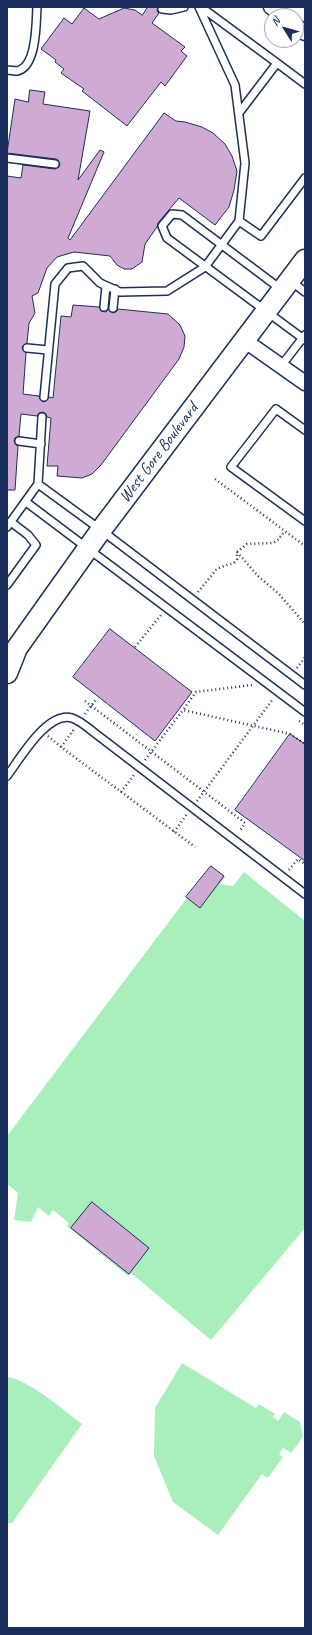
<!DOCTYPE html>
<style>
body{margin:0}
#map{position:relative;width:312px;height:1635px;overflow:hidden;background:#fff;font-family:Caveat,sans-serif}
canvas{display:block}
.frame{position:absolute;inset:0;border:8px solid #1b2f5e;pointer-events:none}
.north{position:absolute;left:264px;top:8px;width:40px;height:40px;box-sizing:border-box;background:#fff;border:1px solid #a4acbf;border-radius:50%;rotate:307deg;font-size:11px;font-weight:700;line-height:16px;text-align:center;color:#1b2f5e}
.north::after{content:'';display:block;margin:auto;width:14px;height:18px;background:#1b2f5e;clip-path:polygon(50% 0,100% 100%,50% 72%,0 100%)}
</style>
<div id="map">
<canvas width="312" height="1635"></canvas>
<div class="frame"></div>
<div class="north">N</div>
</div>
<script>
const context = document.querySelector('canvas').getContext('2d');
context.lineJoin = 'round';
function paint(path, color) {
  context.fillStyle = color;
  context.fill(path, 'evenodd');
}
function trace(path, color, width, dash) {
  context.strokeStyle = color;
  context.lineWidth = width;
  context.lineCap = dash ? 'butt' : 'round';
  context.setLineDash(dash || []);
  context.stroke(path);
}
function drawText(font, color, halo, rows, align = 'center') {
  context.font = font + ' Caveat,sans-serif';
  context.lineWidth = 3;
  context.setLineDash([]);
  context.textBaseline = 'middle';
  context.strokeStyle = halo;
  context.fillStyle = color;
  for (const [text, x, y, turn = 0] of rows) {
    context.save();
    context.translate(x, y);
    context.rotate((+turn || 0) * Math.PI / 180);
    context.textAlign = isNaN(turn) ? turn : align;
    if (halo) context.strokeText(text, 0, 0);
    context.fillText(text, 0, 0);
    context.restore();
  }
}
const green = new Path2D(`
 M211,866L225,877L220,884L233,886L244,872L305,921V1228L211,1340L131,1273L128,1276L67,1226L69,1223L53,1210L49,1216L38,1207L31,1222L14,1220L18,1193L7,1184V1136Z
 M182,1363L256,1408L259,1404L275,1414L273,1417L278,1421L284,1412L300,1422L303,1437L291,1453L283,1448L279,1454L283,1457L268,1478L262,1474L218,1535L173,1502L154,1456L155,1408Z
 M7,1377C30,1380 63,1410 82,1424L12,1523H7Z`);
const building = new Path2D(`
 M148,7H158L157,11L159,13L152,23L185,47L181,51L187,56L165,86L161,82L127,126L82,91L84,89L61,73L64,69L55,62L56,60L41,49L64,18L72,24L84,8L99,19L124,8L135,10L142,15Z
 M30,90L45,92L43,104L90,111L78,180L100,150L104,152L68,238L70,240L164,113L176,121L185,122L202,127L213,133L225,144L232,156L237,171L234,190L229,207L215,225L179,198L158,223L157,227L145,244L142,262L132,269H124L117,265L110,256L74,252L57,257L47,268L38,293L32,296L35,313L29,323L27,343L22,347L23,350L26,353L23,394L39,396L40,399L43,402L46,401L49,397L53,398L61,316L71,317L73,305L99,307L101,311L106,312L108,309L113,313L117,311L118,309L168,314L180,325L185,336L184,347L179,359L101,465L92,474L82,478L57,476L58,466H47L51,418L47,417L46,414L43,412L39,413L37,416L21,414L19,436L15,438L14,441L16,445L18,446L15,490H7V176L21,178L23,165L55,169L59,167L60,164L58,160L56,159L7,153L15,99L28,102Z
 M110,629L192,692L155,741L73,677Z
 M290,734L305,744V861L235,810Z
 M211,866L224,876L200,908L186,897Z
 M92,1202L149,1248L129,1274L71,1228Z`);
const path = new Path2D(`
 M215,479L305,546
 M237,552L258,576L279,594L305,624
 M198,592L216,570L221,567L234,563L237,559V552L247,544L272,543L277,541L285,531
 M135,647L161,615
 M297,668L305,657
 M252,685L196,692L183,710L290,734L305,744
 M85,701L245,823L239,832
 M85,714L97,698
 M299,721L305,725
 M48,736L61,747L195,847
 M61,747L75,728
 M145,760L183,710
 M121,792L134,775
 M197,801L273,699
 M174,832L187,814
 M289,870L298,859L305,864`);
const lane = new Path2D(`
 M201,7L277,63L239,113
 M162,9L171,10L184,7
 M277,63L305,84
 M7,70C10,70 14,71 17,71C37,67 36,23 37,7
 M7,158L55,164
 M239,221L261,236L305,178
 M291,281L305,292
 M282,290L182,215L172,214L162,226L167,238L305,340
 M104,307L106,286
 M113,308L115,289
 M27,348L48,350
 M281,366L305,335
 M44,397L55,284L68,268L83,266L100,283L120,292L167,291L205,267L239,221L245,163L235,85L199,7
 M305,430L276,409L231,467L305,521
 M19,441L41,444
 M38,484L101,530L305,685
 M26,502L305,712
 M7,527L38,484L42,417
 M7,585L36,545L28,535L11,522
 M7,776C20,759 47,711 72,718C81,721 88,728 96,734L305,894`);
const street = new Path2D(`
 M271,7L283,16
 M296,26L305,33
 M244,340L305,383`);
const secondary = new Path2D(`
 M7,673L17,648L44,610L101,530L305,260`);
const streetNames = [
 ["West Gore Boulevard",159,453,-53]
];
paint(green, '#a9efbc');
paint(building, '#cfabd4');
trace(building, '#1b2f5e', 1);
trace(lane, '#1b2f5e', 10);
trace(street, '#1b2f5e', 17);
trace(secondary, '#1b2f5e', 23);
trace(path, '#1b2f5e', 2.5, [1, 3]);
trace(lane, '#fff', 7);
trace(street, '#fff', 14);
trace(secondary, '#fff', 20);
drawText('17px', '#1b2f5e', '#fff', streetNames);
</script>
